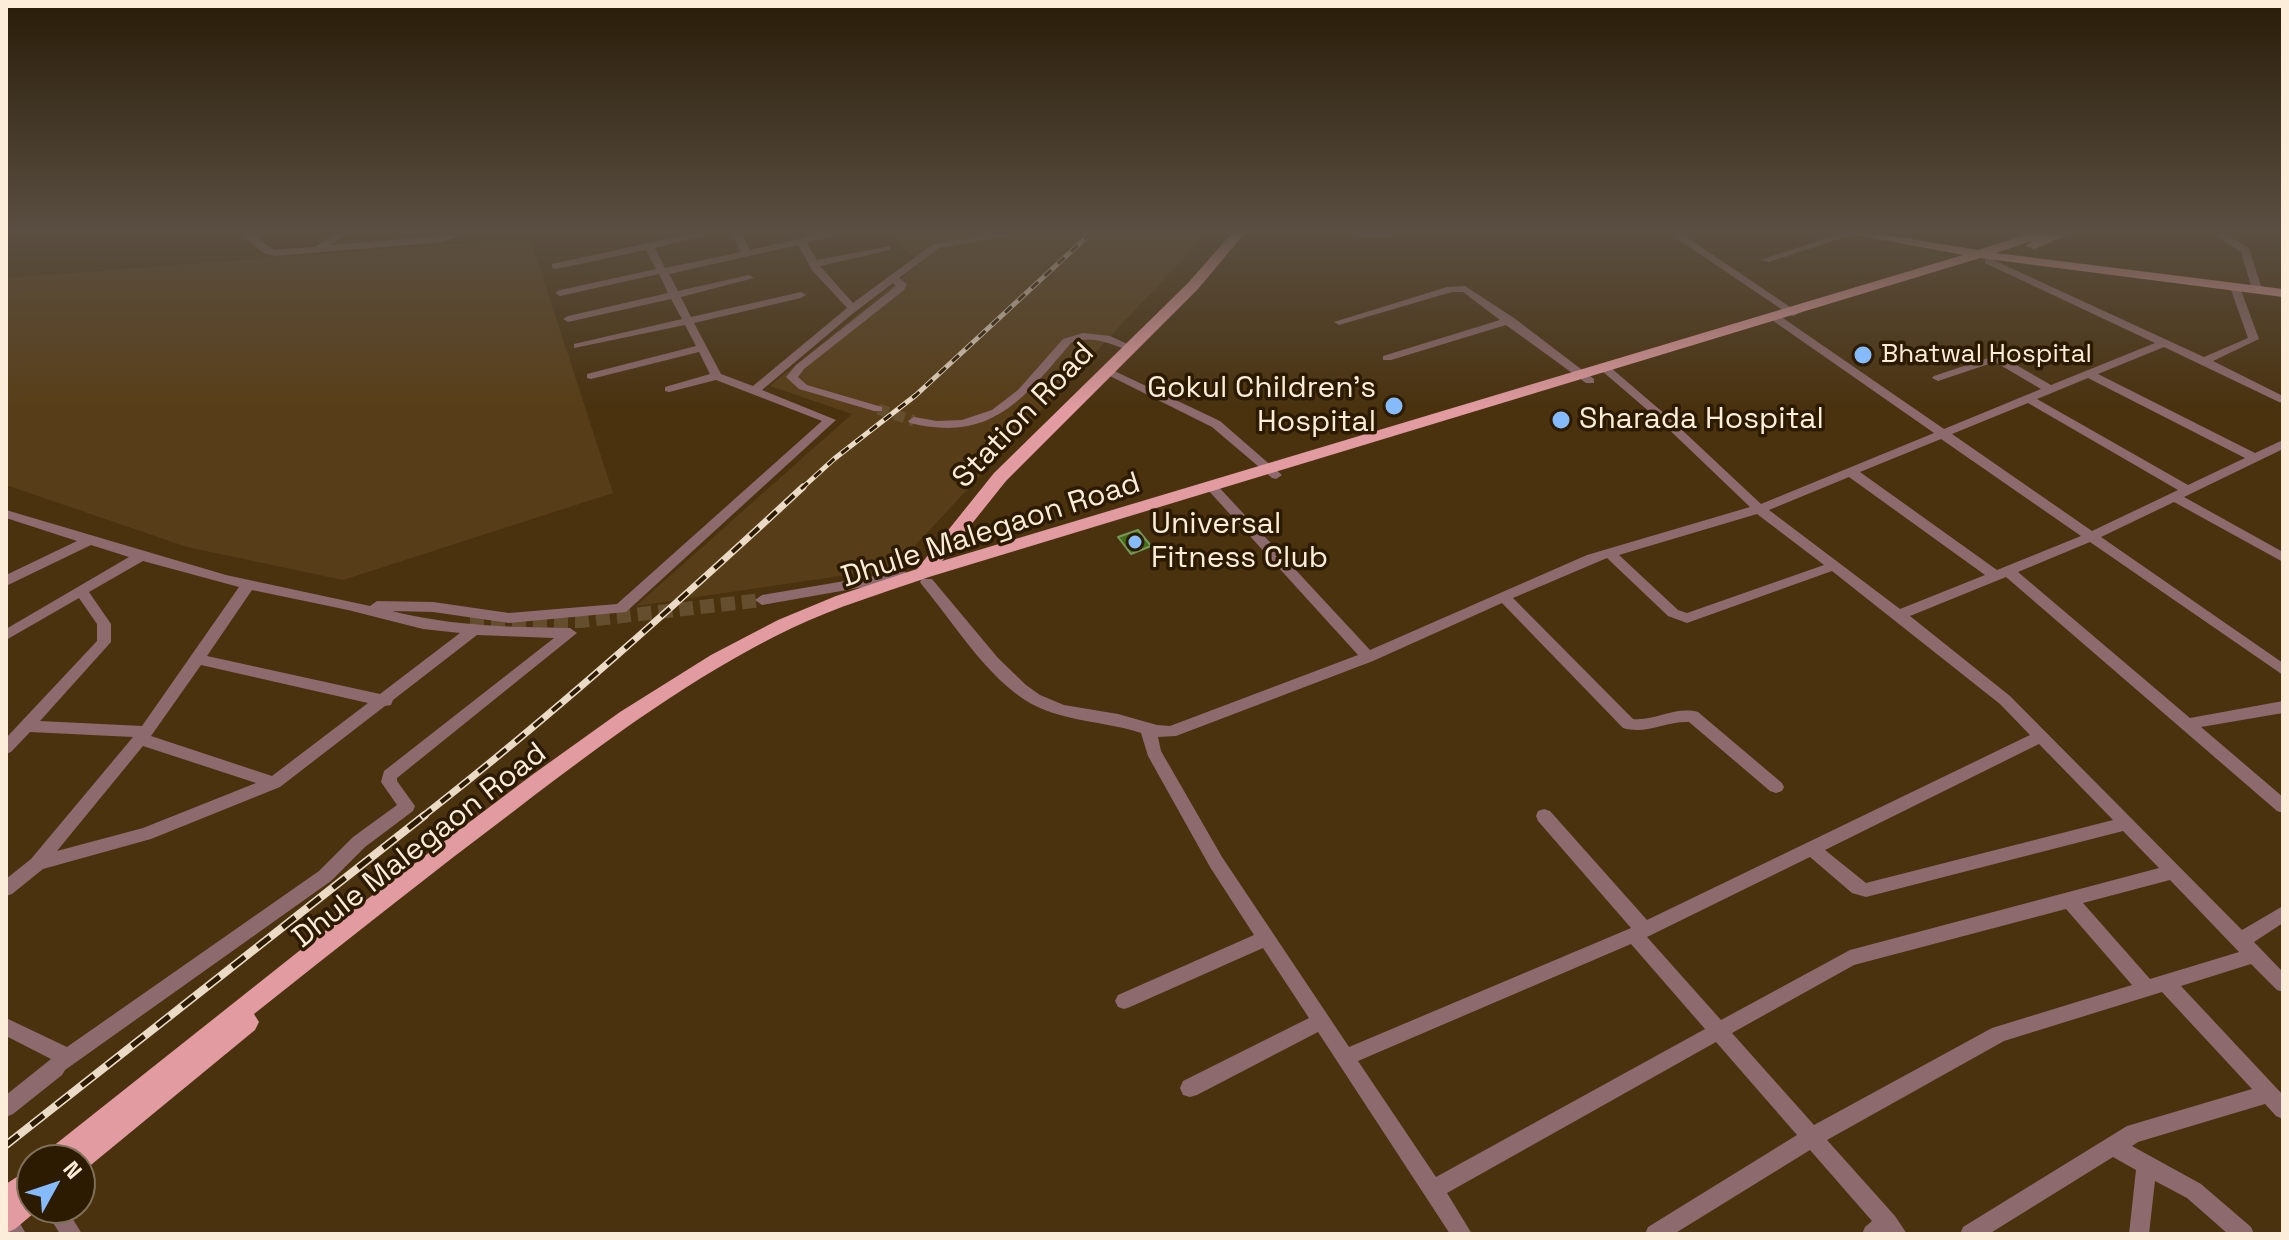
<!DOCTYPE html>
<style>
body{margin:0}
#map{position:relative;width:2289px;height:1240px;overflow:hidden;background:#4a320f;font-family:"Space Grotesk",sans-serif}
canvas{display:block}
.frame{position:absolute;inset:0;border:8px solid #fcedda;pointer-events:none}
.north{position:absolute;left:16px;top:1144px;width:80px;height:80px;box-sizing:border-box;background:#2c1a01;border:2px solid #7f6e58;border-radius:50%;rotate:50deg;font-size:22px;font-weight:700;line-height:32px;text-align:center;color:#fcedda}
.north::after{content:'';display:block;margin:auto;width:28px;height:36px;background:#85bbfb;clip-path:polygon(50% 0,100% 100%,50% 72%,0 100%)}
</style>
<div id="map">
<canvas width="2289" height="1240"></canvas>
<div class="frame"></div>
<div class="north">N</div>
</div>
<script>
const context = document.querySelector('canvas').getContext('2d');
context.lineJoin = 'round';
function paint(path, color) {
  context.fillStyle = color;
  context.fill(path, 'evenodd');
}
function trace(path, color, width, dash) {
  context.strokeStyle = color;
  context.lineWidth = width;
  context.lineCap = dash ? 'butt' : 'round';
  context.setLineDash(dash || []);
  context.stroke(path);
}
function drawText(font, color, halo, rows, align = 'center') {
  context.font = font + ' "Space Grotesk",sans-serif';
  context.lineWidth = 7;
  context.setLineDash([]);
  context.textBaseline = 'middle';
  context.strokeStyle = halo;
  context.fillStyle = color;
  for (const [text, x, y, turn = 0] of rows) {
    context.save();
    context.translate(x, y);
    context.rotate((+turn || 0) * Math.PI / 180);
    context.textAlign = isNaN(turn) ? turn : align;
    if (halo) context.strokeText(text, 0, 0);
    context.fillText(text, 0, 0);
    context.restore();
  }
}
const built = new Path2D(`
 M889,234H1206L894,568L636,606L852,414L770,386L920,263Z
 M530,238L613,493L343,580L187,547L6,485V278Z`);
const building = new Path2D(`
 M1138,530L1151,546L1131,554L1118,537Z`);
const minorTunnelFar1 = new Path2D(`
 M878,409L914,421`);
const minorTunnel = new Path2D(`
 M470,620L580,621L762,600`);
const minor = new Path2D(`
 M241,234H252L274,250L315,247L335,234H348L330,245L463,234L444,242L274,256L263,253Z
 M690,234H710L655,248L665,268L741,252L732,234H742L750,250L820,234H840L807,243L817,260L890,246V250L820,266L853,303L933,244L992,234H1018L939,248L899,278L907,284L904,290L804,369L798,377L807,385L882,407V411H874L799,389L786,377L796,365L896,286L893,283L851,315L762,390L836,420L626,612L509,623L433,612L392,611C451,626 509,627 570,628L577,633L397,778V781L415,806L413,811L365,847L331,881L65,1070L62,1075L13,1114L6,1117V1095L51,1059L6,1036V1018L67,1047L319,871L353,837L397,805L381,782L384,771L554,638L477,635L393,700L391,705L385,706L280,787L151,839L43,869L12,894L6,896V879L31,859L133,737L30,732L11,752L6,754V738L97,641V624L79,598L6,640V629L129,557L91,545L6,586V575L77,541L6,518V510L226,575L370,606L377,601L433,602L509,613L617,604L822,421L716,380L669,392L665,391V387L710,374L699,352L591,379L587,378V374L696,346L685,325L574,348V344L682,319L671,299L568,322L563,319L568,316L668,293L659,274L560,296L555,293L560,290L656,269L646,250L556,269L552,268V264ZM798,245L812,270L847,308L753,386L721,374L694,323L801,298L806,295L801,292L691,317L681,297L754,278L749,275L678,291L669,274ZM143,561L239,587L142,726L40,721L111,642V624L89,592ZM252,590L348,610L423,629L460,633L380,694L207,656ZM201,665L368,703L272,776L151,736ZM143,746L256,783L143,828L57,851Z
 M1351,234H1394L1389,237H1356Z
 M1670,234H1682L1799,313L1794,316L1790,315Z
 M1839,234H1855L1769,262L1760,260Z
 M2212,234H2225L2249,248L2261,286L2260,288H2252L2251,286L2241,252Z
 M1989,258L2204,357L2248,338L2230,287L2235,284L2239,285L2259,339L2213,361L2283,396V403L2279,402L2164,347L2098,374L2255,453L2283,440V449L2184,497L2283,552V562L2174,502L2101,537L2283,663V675L2090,542L2018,572L2190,718L2283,701V713L2201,727L2283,797V813L2277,811L2006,577L1910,616L2010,696L2242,930L2283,906V923L2254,942L2283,972V992L2277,990L2251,964L2181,986L2283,1095V1119L2276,1116L2265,1104L2138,1142L2132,1146L2201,1184L2251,1227L2254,1234H2228L2187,1198L2155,1181L2149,1234H2129L2136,1170L2113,1157L1989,1234H1960L1963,1227L2127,1126L2252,1089L2162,992L2004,1041L1827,1140L1895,1216L1907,1234H1862L1865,1227L1872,1221L1810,1150L1674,1234H1645L1648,1227L1797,1135L1716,1042L1447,1193L1472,1234H1450L1318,1032L1197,1095L1190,1097L1183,1095L1180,1088L1183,1081L1309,1018L1263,948L1130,1007L1124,1009L1118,1007L1115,1001L1118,995L1254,935L1210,867L1148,756L1141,733C1108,722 1072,722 1040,708C993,688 955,624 922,585L920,582L922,579H932L998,658L1026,685L1040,695L1064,705L1118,714L1157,725L1170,726L1358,655L1208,490L1206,487L1208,484H1216L1370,650L1587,555L1750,507L1658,419L1602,371V367H1610L1666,415L1761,504L1934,433L1772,320V316H1780L1944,429L2041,389L1995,362L1938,381L1932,378L1934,376L2018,348L2022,349V353L2006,359L2051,385L2155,343L1985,263V259ZM2088,378L2245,458L2188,485L2037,399ZM2028,403L2178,490L2092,531L1952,434ZM1941,439L2081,536L1997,570L1860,472ZM1849,477L1985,575L1900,609L1769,510ZM1757,514L1824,565L1687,613L1678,610L1619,555ZM1607,558L1668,616L1687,623L1832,571L2000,704L2030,735L1647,920L1550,811L1544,809L1538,811L1536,816L1538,821L1631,928L1349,1047L1222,857L1161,751L1158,737L1176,736L1373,661L1502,603L1623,728C1647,735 1665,721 1689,722L1770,791L1776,793L1782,791L1784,787L1782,783L1698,712C1675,706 1656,721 1633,719L1513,598ZM2039,744L2113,820L1866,883L1825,850ZM2123,831L2159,868L1850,950L1721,1020L1647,937L1810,857L1852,893L1866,897ZM2170,880L2239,952L2150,979L2083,903ZM2066,909L2132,985L1992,1028L1814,1125L1732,1033L1854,965ZM1631,944L1705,1029L1436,1177L1358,1061Z
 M1465,286L1514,318L1594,379V383H1586L1506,325L1391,360H1383V356L1500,320L1463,292H1452L1339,325L1334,322L1447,287Z
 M1083,333L1110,336L1134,347L1129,350C1109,344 1092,334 1071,343C1023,399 992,443 910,423L908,421L914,417L937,421L962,420L992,410L1018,390L1063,339Z
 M1106,367L1220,421L1282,475L1276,479L1272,478L1212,427L1102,372V368Z
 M904,571L911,576L909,579L762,605L755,600L762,595Z
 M6,1208L13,1211L26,1234H6Z
 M44,1208H66L82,1234H60Z`);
const major = new Path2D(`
 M1231,234H1244L1198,289L1006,481L942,561L1963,255L1851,234H1882L1978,250L2028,234H2069L2035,249L2025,246L2032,241L1996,253L2283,289V297L1980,258L929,577C883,593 836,607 792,628C694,675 604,742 518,808C429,875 342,944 254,1014L259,1022L255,1030L86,1169L80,1172V1160H43L47,1151L313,940L532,775L620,712L711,655L778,620L836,596L917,569L994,473L1188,283Z
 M32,1167V1208H40L15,1229L6,1233V1184Z`);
const railFar2 = new Path2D(`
 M801,489L834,459L916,395L1090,234`);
const railFar1 = new Path2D(`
 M422,817C555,713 680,601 803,487`);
const rail = new Path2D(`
 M6,1145L425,815`);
const markers = [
 [1863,355,10,"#85bbfb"],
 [1394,406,10,"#85bbfb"],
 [1561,420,10,"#85bbfb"],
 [1135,542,8,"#85bbfb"]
];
const farPoinames = [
 ["Bhatwal Hospital",1881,355]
];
const poiNames = [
 ["Gokul Children's",1376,389,"right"],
 ["Hospital",1376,423,"right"],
 ["Sharada Hospital",1579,420],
 ["Universal",1151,525],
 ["Fitness Club",1151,559]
];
const streetNames = [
 ["Station Road",1024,416,-46],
 ["Dhule Malegaon Road",991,531,-18],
 ["Dhule Malegaon Road",420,846,-38]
];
paint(built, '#583e18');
paint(building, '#426d16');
trace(building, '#749959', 2);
trace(minorTunnelFar1, '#654e2d', 11, [11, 6]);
trace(minorTunnel, '#654e2d', 14, [14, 7]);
paint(minor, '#8d6a6d');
paint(major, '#e19ba1');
trace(railFar2, '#eadac6', 5);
trace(railFar1, '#eadac6', 7);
trace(rail, '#eadac6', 8);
trace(railFar2, '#2c1a01', 3, [9]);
trace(railFar1, '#2c1a01', 4, [12]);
trace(rail, '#2c1a01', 5, [16]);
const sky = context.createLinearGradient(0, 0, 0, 408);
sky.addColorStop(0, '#291c08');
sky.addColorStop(0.57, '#5a4f42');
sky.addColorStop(1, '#5a4f4200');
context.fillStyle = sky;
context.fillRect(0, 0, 2289, 408);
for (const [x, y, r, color] of markers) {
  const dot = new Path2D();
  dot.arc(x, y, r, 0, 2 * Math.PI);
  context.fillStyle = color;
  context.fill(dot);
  trace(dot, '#2c1a01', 3);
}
drawText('26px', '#fcedda', '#2c1a01', farPoinames, 'left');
drawText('30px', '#fcedda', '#2c1a01', poiNames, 'left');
drawText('30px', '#fcedda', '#2c1a01', streetNames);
</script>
